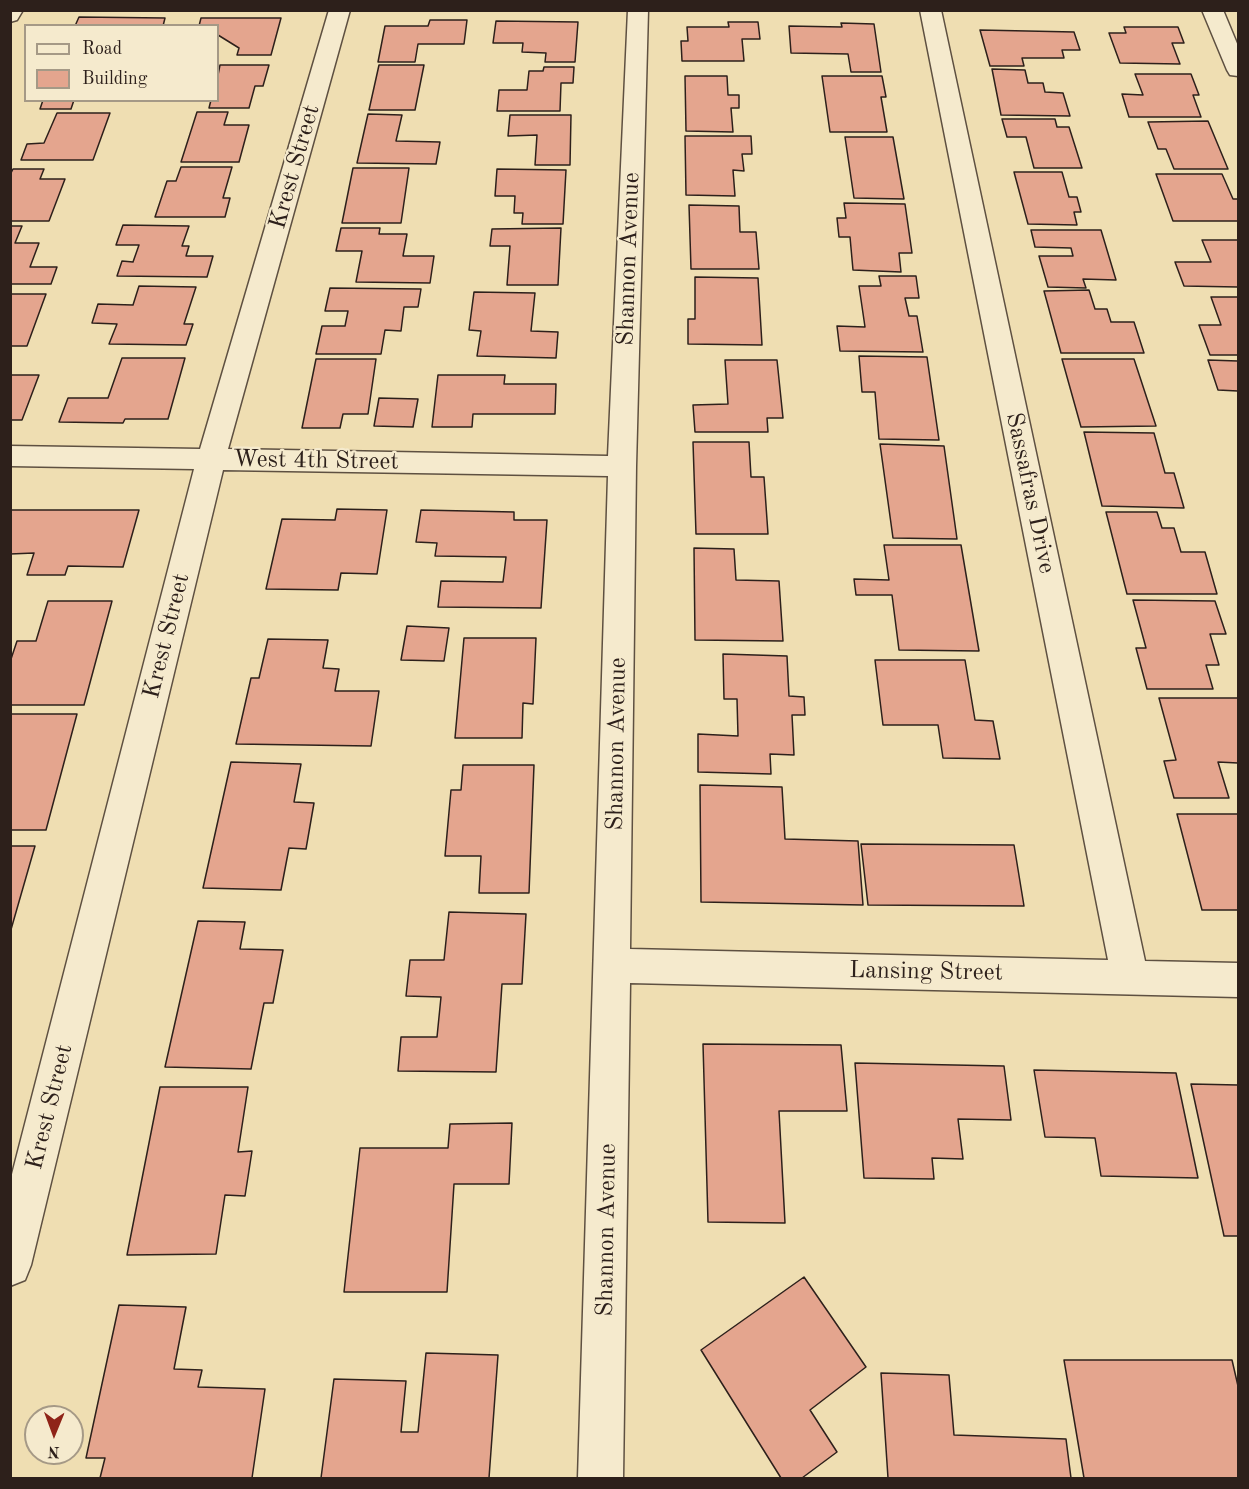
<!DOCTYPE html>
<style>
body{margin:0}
#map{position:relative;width:1249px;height:1489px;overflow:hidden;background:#efdeb2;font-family:"Old Standard TT",serif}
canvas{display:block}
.frame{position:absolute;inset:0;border:12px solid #2d201b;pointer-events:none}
.legend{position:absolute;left:24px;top:24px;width:195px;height:78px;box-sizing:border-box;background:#f5eacd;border:2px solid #a59986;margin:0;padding:8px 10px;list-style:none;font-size:18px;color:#2d201b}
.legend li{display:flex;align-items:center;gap:12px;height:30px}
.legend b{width:30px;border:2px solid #a59986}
.north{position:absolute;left:24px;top:1405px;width:60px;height:60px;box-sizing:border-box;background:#f5eacd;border:2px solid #a59986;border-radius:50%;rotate:181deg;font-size:16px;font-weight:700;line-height:24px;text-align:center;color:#2d201b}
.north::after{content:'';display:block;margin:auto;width:21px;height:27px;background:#8f2418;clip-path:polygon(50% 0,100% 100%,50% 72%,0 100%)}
</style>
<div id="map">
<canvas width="1249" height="1489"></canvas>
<div class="frame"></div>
<ul class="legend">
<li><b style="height:8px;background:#f5eacd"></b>Road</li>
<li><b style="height:16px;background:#e4a58e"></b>Building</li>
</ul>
<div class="north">N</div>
</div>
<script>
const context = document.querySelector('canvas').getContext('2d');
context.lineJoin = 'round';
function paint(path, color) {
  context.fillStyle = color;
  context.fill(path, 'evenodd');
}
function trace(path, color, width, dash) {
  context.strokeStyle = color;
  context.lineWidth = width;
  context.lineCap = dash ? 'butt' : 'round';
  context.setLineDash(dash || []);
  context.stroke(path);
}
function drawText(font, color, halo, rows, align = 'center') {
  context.font = font + ' "Old Standard TT",serif';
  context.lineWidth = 4.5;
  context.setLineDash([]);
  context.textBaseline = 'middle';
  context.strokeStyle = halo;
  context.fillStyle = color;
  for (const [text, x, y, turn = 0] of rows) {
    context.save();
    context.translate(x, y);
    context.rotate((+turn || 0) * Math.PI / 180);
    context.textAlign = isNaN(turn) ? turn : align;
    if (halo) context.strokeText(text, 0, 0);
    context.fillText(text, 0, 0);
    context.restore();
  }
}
const building = new Path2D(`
 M79,17L165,18L163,26H75Z
 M201,18H281L271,55H237L239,48L218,35V26H199Z
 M430,20H467L464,44H418L415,62H378L385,26H428Z
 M496,21L578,22L575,62H545L546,53L522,52L523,43H493Z
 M728,22H758L760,39H742L744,61H682L681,41H688L687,27H729Z
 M841,23L874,24L881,72H851L848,54L791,53L789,26L842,27Z
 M1124,27H1178L1184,43H1172L1180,64L1120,63L1109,33H1126Z
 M980,30L1074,32L1080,50H1062L1064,58H1022L1024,66H990Z
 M220,65H269L263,86H255L249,108H209L211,100H218V75Z
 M379,65H424L415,110H369Z
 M544,67H574L573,83H561L560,111H497L499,90H527L529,71H543Z
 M992,69L1025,70L1028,83H1043L1045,92L1063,93L1070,116L1001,115Z
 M1135,74H1191L1199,95H1193L1201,117H1129L1122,94L1143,95Z
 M685,76H727L728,95H739V108H731L733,132L686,131Z
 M822,76H882L886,97H881L887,132H830Z
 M43,100H74L71,109H40Z
 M197,112H228L224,125H249L239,162H181Z
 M57,113H110L93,160H21L27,144L44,143Z
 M368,114L402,115L396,141L440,142L436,164L357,163Z
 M510,115H571L570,165H535L537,135L508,136Z
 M1002,119H1055L1057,127H1069L1082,168H1034L1026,137H1007Z
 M1208,121L1228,169H1174L1166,149H1158L1148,122Z
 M685,136H751L752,154H742L744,171L733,170L735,196L686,195Z
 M845,137H893L904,199L854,198Z
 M181,167H232L223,198H230L225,217H155L167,181H176Z
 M353,168H409L401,223H342Z
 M13,169H44L40,179H65L49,221H10V175Z
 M497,169L566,170L563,224H522L523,213H514L515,196H495Z
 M1014,172H1062L1069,197H1077L1081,212H1074L1077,225L1028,224Z
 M1156,174H1222L1233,199H1238V221H1173Z
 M844,203L905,204L912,253H899L901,272L853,270L850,237H839L837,218H846Z
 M689,205L739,206L740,232H756L759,269H691Z
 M123,225L189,226L182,246H189L186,256H213L207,277L117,276L122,261L133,262L139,245H116Z
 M10,226H22L15,243H39L30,267H57L51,284H10Z
 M341,228H380L379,234H407L403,256H434L430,283L356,282L362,251H336Z
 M561,228L558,285H507L510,246H490L492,229Z
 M1031,230H1101L1116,280L1083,279L1086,288L1048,287L1039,256H1073L1071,248L1035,247Z
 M1202,240H1238V287L1184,286L1175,262H1211Z
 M879,276H916L919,298H905L909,316H917L923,352L840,351L837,326L865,327L859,286H881Z
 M695,277L758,278L762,345L688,344V319H695Z
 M139,286L196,287L184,324H193L186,345L109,344L117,324L92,323L98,304L133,305Z
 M330,288L421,289L418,307H404L401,331L385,330L381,354H316L322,326H345L348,311H325Z
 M1089,290L1095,309H1107L1111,322H1134L1144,353H1061L1044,291Z
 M474,292L535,293L531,331L558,332L556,358L477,356L481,331L469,330Z
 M10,294H46L27,346H10Z
 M1211,297H1238V355H1210L1199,325H1221Z
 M859,356L927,357L939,440L879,439L875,392H862Z
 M122,358H185L168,419H125L123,423L59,422L68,398H108Z
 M316,359H376L368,414H343L340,428H302Z
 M1062,359H1134L1156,426L1081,427Z
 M725,360H777L783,418H767L768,432H695L693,405L728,404Z
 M1208,360L1238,361V391L1218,390Z
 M10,375H39L22,420H10Z
 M438,375H505L504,384H556L555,414H473L472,427H432Z
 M379,398L418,399L413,427L374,426Z
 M1084,432L1154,433L1165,473H1174L1184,508L1102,506Z
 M693,442H749L751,477H764L768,534H696Z
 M880,444L944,446L957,539L893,538Z
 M337,509L387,510L377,574L341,573L338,590L266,589L282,519L335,520Z
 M10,510H139L123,567L68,566L65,575H27L34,553L10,554Z
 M421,510L514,512V520H547L541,608L438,607L441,581L503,582L506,557L435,556L437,543L416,542Z
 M1106,512H1157L1162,528H1174L1181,552H1205L1217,594H1127Z
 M884,545H961L979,651L899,650L892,595H856L854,579L889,580Z
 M694,548L734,549L736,580L779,581L783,641L695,640Z
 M1133,600L1215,601L1226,634H1210L1219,665H1206L1213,689H1147L1136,648H1146Z
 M48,601H112L84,705H10V662L17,641H36Z
 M407,626L449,628L444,661L401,660Z
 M464,638H536L533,704L523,703L522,738H455Z
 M268,639L328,640L323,668L339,669L335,691H379L371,746L236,744L251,678H259Z
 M723,654L787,656L789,696L804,697L805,715H792L794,755L770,754L771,774L698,772V734L738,736L737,699H724Z
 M875,660H965L975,720L993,721L1000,759L943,758L938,725H883Z
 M1159,698H1238V763L1218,762L1229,798H1174L1164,761L1176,760Z
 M10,714H77L46,830H10Z
 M231,762L301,764L294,802L314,803L306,849L289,848L281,890L203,888Z
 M463,765H534L529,893H479L481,856H445L451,790H461Z
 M700,785L782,787L785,839L858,841L863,905L701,902Z
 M1177,814H1238V910H1202Z
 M861,844L1014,845L1024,906L868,905Z
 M10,846H35L10,933Z
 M449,912L526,914L522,984H502L496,1072L398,1071L401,1037H437L441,997L406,996L410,960H444Z
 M198,921L245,922L240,949L283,950L273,1003H264L251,1069L165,1067Z
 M703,1044L841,1045L847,1111H779L785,1223L708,1222Z
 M855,1063L1004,1066L1011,1120L958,1119L963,1159L932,1158L934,1179L864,1178Z
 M1034,1070L1176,1073L1198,1178L1101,1176L1095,1138L1045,1137Z
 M1191,1084L1238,1085V1236H1224Z
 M160,1087H248L238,1152L252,1151L245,1196L225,1195L216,1254L127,1255Z
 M512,1123L509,1184H454L447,1292H344L360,1148H448L450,1124Z
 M804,1277L866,1367L810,1410L837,1452L802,1478H781L701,1350Z
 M119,1305L186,1307L174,1369L202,1370L198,1387L265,1389L252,1478H100L105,1458H86Z
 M426,1353L498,1355L489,1478H321L334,1379L406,1381L401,1432H418Z
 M1064,1360H1232L1238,1386V1478H1084Z
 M881,1373L949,1375L954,1435L1066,1439L1071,1478H888Z`);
const minor = new Path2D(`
 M10,10H23L17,20L10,22Z
 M329,10H350L228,449L608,456L628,10H648L636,466L630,949L1108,960L920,10H941L1145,961L1238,963V997L630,983L623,1478H578L608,476L223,470L31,1265L25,1280L10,1286V1182L194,469L10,466V446L200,449Z
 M1202,10H1223L1238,46V76L1230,75L1227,70Z`);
const streetNames = [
 ["Krest Street",295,167,-74],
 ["Shannon Avenue",629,259,-88],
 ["West 4th Street",316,461,1],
 ["Sassafras Drive",1030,493,78],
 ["Krest Street",167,636,-76],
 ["Shannon Avenue",617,744,-89],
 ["Lansing Street",926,972,1],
 ["Krest Street",50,1107,-76],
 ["Shannon Avenue",607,1230,-89]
];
paint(building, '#e4a58e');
trace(building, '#2d201b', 1.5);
trace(minor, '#5e5041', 3);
paint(minor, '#f5eacd');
drawText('24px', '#2d201b', '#f5eacd', streetNames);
</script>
